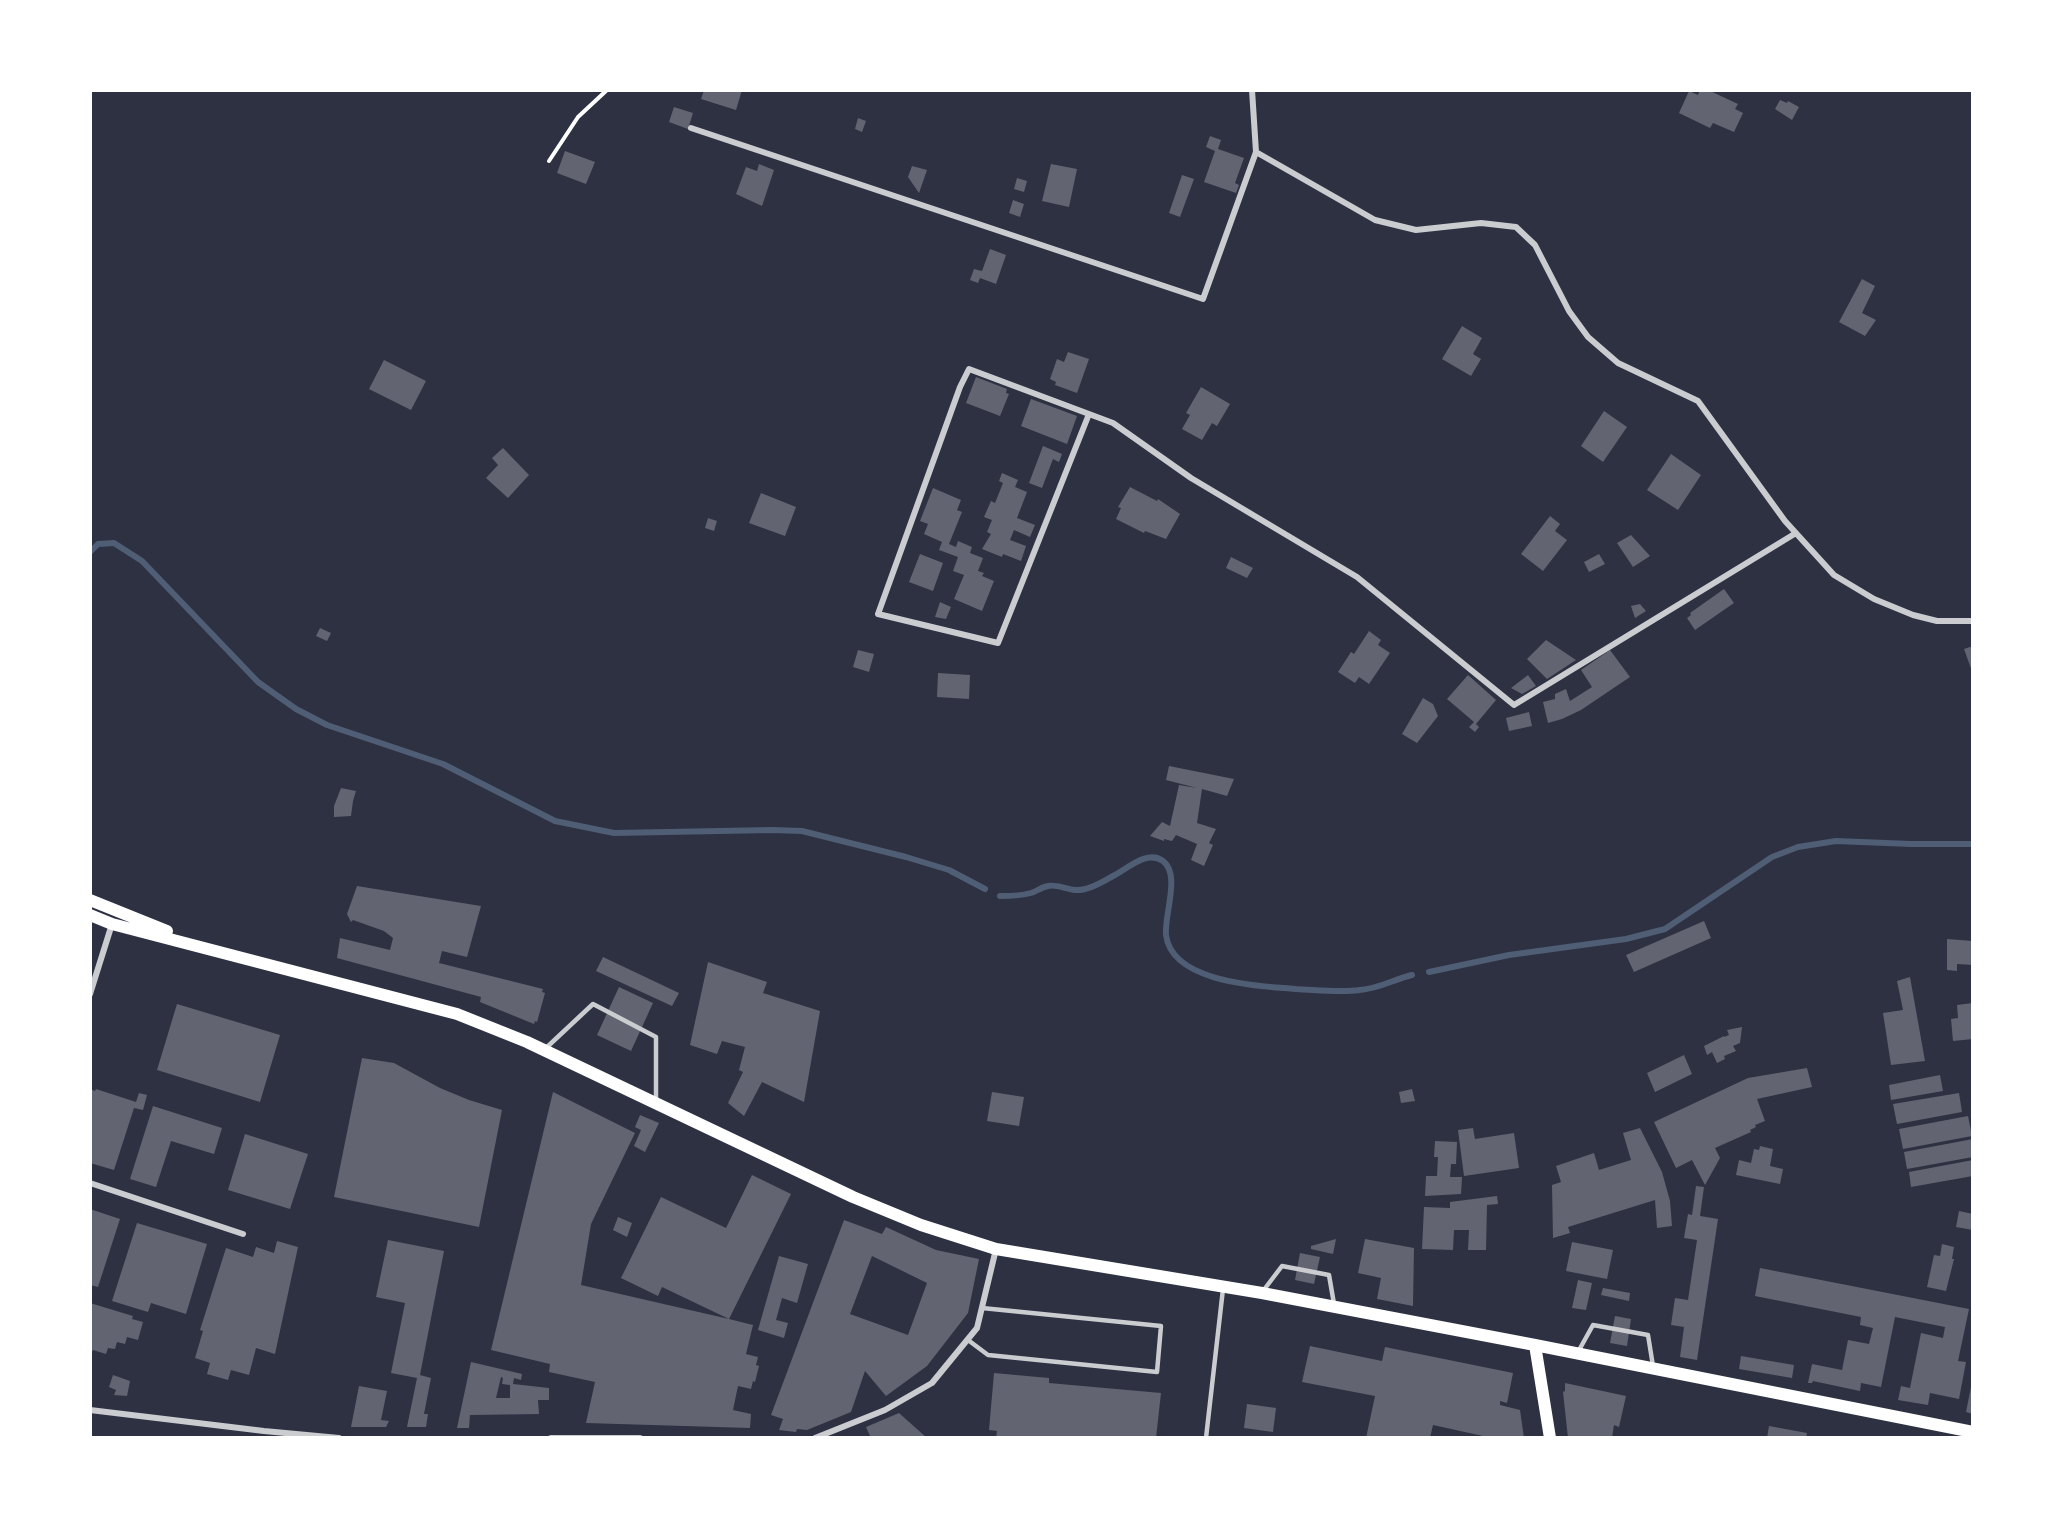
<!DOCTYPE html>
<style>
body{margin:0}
#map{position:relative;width:2063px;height:1528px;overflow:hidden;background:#2d3142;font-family:"Open Sans",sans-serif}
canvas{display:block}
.frame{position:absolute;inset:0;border:92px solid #fff;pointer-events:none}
</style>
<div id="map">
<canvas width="2063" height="1528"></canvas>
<div class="frame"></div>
</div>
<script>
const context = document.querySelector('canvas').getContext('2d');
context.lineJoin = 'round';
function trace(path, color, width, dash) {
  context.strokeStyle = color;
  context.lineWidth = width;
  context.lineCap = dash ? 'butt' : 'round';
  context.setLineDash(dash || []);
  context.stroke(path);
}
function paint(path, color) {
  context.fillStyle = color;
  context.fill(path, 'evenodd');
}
const stream = new Path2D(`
 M90,552L98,544L114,543L142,561L258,682L296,709L327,725L443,764L555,821L614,833L772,830L802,831L906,857L949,870L985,889
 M1000,896C1010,896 1021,896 1031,893C1037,891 1042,887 1048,886C1056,884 1066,889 1075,890C1088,891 1102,882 1113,876C1126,870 1147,849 1163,861C1181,874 1164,915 1166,935C1172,983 1260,986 1296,989C1318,990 1339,993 1360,990C1378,989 1395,979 1412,975
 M1429,972L1509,955L1626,939L1665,929L1772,857L1798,847L1836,841L1911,844H1973`);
const building = new Path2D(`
 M704,90H742L736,110L701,99Z
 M1700,90H1708L1738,104L1735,109L1743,113L1734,132L1713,123L1710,128L1679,113L1689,91L1698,95Z
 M1780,100L1787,103L1788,101L1799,107L1792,120L1775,109Z
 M674,107L693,113L688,129L669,122Z
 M858,118L866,121L862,132L855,129Z
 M1210,136L1221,140L1218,149L1244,158L1235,183L1239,185L1236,193L1204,182L1215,151L1206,147Z
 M565,151L595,162L586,184L557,173Z
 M759,164L774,170L762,206L736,194L746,167L757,171Z
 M1051,164L1077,169L1069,207L1042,201Z
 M912,166L927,170L919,193L908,177Z
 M1182,175L1194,179L1180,217L1169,213Z
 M1017,178L1027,181L1024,192L1014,189Z
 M1013,200L1024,204L1020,217L1009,213Z
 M990,249L1006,255L996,284L980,278L978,283L970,280L974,269L982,271Z
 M1862,279L1875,286L1862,313L1876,320L1865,336L1839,322Z
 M1462,326L1482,338L1473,354L1481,359L1471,376L1442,359Z
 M1068,352L1089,359L1077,393L1055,385L1056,382L1050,379L1057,359L1064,362Z
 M384,360L426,381L411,410L369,389Z
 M976,377L1007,389L1006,393L1009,394L1000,416L966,403Z
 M1201,387L1230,404L1217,426L1212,423L1202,440L1182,429L1190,415L1186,413Z
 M1031,399L1077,416L1067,444L1021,426Z
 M1604,411L1627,427L1603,462L1581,446Z
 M1043,446L1062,454L1059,462L1053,459L1042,488L1029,483Z
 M503,448L529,475L508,498L486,478L498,465L492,458Z
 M1671,454L1701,475L1678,510L1647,490Z
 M1002,473L1018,480L1015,487L1027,492L1017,518L1035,525L1030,537L1014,530L1010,540L1026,546L1021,561L1003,554L1002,557L982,549L991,534L987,532L992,520L984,517L991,501L995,503L1003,483L999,481Z
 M1130,487L1157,501L1158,499L1180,514L1166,539L1145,531L1144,533L1116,519L1121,508L1118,507Z
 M933,488L961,500L957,510L962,512L949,544L956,547L958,541L972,547L970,553L983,558L978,571L984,573L982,576L994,581L982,611L954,599L964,575L953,571L958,557L939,550L942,542L924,534L928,524L920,521Z
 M761,493L796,507L785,536L749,523Z
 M1550,516L1560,524L1555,531L1567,540L1543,571L1521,554Z
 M708,518L717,521L714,531L705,528Z
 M1631,535L1650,556L1633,567L1617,543Z
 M920,554L943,563L933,591L909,582Z
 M1599,554L1605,564L1589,572L1584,562Z
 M1231,557L1253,568L1247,578L1226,568Z
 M1724,589L1734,603L1695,630L1687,618L1691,615L1690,613Z
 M940,602L951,607L946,619L935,617Z
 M1640,604L1646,611L1635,618L1631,606Z
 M320,628L331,633L327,641L316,636Z
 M1369,631L1381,640L1378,645L1390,653L1369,684L1359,677L1355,683L1338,672L1351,652L1354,654Z
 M1546,640L1576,660L1547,679L1527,659Z
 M1973,646V674L1964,649Z
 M858,650L874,654L869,672L853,667Z
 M1610,650L1630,677L1581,710L1562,719L1548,723L1543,702L1555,699V694L1566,689L1570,701L1592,687L1581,670Z
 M938,673L970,675L969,699L937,697Z
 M1468,675L1496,700L1476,724L1479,727L1475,732L1469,727L1474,722L1447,699Z
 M1528,675L1536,686L1522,694L1511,688Z
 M1423,698L1433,704L1438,716L1417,743L1402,734Z
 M1529,712L1532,726L1509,731L1506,718Z
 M1169,766L1234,779L1227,796L1202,789L1197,823L1216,829L1209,843L1213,845L1204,866L1191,860L1197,844L1176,835L1172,841L1164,839V841L1150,836L1162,822L1170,826L1179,785L1197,788L1166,780Z
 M341,788L356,791L353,801L351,816L334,817V806Z
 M357,886L481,906L467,957L442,951L439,963L543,989L542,992L545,993L537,1022L535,1021L534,1024L480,1002L481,997L337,958L340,938L390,950L393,938L384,931L353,920L351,922L347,914Z
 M1704,921L1711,938L1634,972L1626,955Z
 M1947,939L1973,941V965L1957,964V971L1947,970Z
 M603,957L679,993L672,1006L596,971Z
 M708,962L767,982L763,993L820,1011L804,1102L762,1082L744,1116L728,1103L743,1072L739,1070L745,1047L722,1041L717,1054L690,1045Z
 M1910,977L1925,1061L1891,1065L1883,1013L1903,1010L1897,981Z
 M619,987L653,1003L631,1051L597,1035Z
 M1973,1003V1039L1953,1041L1951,1019L1958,1018L1957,1005Z
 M177,1004L280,1035L260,1102L157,1070Z
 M1742,1027L1740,1043L1733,1046L1736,1051L1724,1056L1725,1059L1717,1063L1712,1052L1707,1055L1704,1046L1724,1036V1037L1729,1035L1727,1030Z
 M1684,1055L1692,1074L1655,1092L1647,1073Z
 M362,1058L394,1063L440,1088L469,1100L502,1110L479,1227L334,1197Z
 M1807,1068L1812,1087L1757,1099L1765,1121L1755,1125L1756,1127L1750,1130L1751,1132L1715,1148L1720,1158L1705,1185L1692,1160L1676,1168L1654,1122L1748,1078Z
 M1940,1075L1943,1091L1891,1100L1889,1085Z
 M90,1089L95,1091L96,1089L136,1102L139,1093L147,1095L143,1110L134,1108L114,1170L90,1163Z
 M1412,1089L1415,1101L1401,1103L1399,1092Z
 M553,1092L635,1133L591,1224L581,1285L729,1319L662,1287L658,1296L621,1278L661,1197L726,1228L752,1175L791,1194L729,1319L753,1325L746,1354L758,1357L756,1365L759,1366L755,1382L753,1381L751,1389L738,1386L733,1410L751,1414L750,1428L586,1423L595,1382L549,1372L550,1364L491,1350Z
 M992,1092L1024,1097L1019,1126L987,1121Z
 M1959,1093L1962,1112L1897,1124L1893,1104Z
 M153,1106L222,1128L214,1154L171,1141L156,1187L130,1179Z
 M640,1115L659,1123L645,1152L634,1146L641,1130L635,1127Z
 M1968,1116L1972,1136L1903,1149L1899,1129Z
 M1473,1128L1475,1139L1514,1133L1519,1168L1464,1176L1458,1130Z
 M1640,1128L1662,1172L1670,1201L1672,1226L1657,1228L1655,1200L1568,1227L1570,1233L1553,1238L1552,1185L1561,1182L1556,1166L1594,1153L1599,1170L1631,1160L1623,1133Z
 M245,1134L308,1154L290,1209L228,1190Z
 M1973,1139V1157L1907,1169L1904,1152Z
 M1435,1141L1457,1142L1456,1164H1451L1450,1177H1462L1461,1194L1425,1196L1426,1176H1437L1438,1157H1434Z
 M1760,1146L1773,1149L1770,1166L1783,1169L1780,1184L1736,1175L1739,1160L1751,1163L1754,1149L1759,1150Z
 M1973,1160V1176L1911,1187L1909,1172Z
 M1696,1186L1704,1187L1700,1216L1718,1219L1697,1360L1680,1357L1684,1327L1671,1325L1675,1298L1688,1300L1697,1240L1684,1238L1688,1214L1692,1215Z
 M1497,1196L1498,1204L1487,1205L1486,1250H1468L1469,1230H1454L1453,1250L1422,1249L1424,1207L1450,1208V1202Z
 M90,1209L120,1219L98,1287L90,1285Z
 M1959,1211L1973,1214V1230L1956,1227Z
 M618,1217L632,1223L627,1237L613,1230Z
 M844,1220L882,1234L886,1227L936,1250L979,1259L968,1313L927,1366L886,1396L865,1371L851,1412L807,1430L797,1429L796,1432L779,1430L783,1419L771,1415ZM872,1256L927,1283L908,1335L850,1314Z
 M137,1223L207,1244L186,1314L151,1303L148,1312L112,1301Z
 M1336,1239L1333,1254L1311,1249V1246Z
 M1365,1239L1414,1248L1413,1306L1377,1299L1381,1278L1358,1273Z
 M388,1240L444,1251L420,1375L431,1378L424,1414H428L426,1427H407L417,1378L391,1373L405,1303L376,1297Z
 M277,1241L298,1247L275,1354L256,1348L249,1375L231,1370L228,1380L207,1374L210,1363L195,1358L203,1331L200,1330L226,1248L253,1257L256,1247L274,1253Z
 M1572,1242L1613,1250L1607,1279L1566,1271Z
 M1942,1244L1954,1247L1952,1259H1954L1946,1291L1927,1287L1934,1255L1940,1256Z
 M1300,1253L1320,1257L1314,1284L1295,1280Z
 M779,1256L808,1264L797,1303L782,1298L776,1320L788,1323L784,1338L758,1330Z
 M1760,1268L1969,1309L1958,1361L1966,1362L1959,1399L1930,1393L1928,1405L1898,1400L1901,1386L1910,1388L1921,1333L1943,1338L1945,1327L1895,1317L1881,1387L1861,1383L1860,1391L1813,1381L1812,1383H1808L1812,1364L1842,1370L1848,1340L1869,1344L1873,1328L1860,1325L1861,1317L1755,1296Z
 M1578,1280L1592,1283L1586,1310L1572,1308Z
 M1603,1288L1630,1293L1629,1301L1601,1295Z
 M90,1303L133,1316L132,1319L143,1322L138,1340L127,1337L125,1344L117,1342L115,1349L108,1348L106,1354L93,1350L90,1356Z
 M1615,1316L1631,1319L1627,1346L1610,1343Z
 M1310,1346L1382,1361L1385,1347L1513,1373L1507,1403L1500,1401V1405L1520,1410L1524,1438H1492L1433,1425L1430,1438H1366L1375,1396L1302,1382Z
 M1741,1356L1794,1365L1792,1378L1739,1369Z
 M471,1362L522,1374L521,1380L514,1378L513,1384L549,1388V1400H538L539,1414L470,1415L469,1428H457ZM501,1377L503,1378L502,1384L510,1385V1398H496Z
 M994,1373L1049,1378V1383L1161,1393L1156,1438H996L997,1431L989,1430Z
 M113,1375L130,1381L127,1396L114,1395L116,1390L109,1387Z
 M1972,1382H1973V1414L1966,1412Z
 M1565,1383L1626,1396L1619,1427L1614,1425L1612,1438H1568L1563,1392L1565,1391Z
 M359,1386L387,1391L381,1420L389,1421L386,1427H351Z
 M1247,1404L1276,1408L1273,1432L1244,1428Z
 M899,1413L927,1438H896L893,1436L887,1438H871L866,1427Z
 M1769,1426L1807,1433L1806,1438H1767Z`);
const path = new Path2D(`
 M549,161L578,117L607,90`);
const service = new Path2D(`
 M546,1048L593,1004L656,1037V1101
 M1263,1291L1282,1266L1329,1275L1334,1304
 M968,1340L988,1355L1157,1372L1161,1326L982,1308
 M1578,1352L1593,1325L1648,1335L1653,1366
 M1206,1438L1223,1289`);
const minor = new Path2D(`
 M1252,90L1256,152
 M691,128L1203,299L1256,152L1375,220L1416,230L1481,223L1516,227L1535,245L1569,311L1588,337L1618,363L1698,401L1785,521L1834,575L1874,599L1913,615L1937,621H1973
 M1089,414L998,643L878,614L960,387L969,369L1113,423L1191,478L1357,577L1514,705L1796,533
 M90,994L112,924
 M90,1183L243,1234
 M90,1410L264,1431L339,1438
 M551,1438H640
 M815,1438L885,1410L932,1383L977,1328L996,1249`);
const secondary = new Path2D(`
 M90,900L167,931
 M90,915L112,924L457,1014L527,1042L853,1197L921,1225L996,1249L1262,1293L1535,1345L1973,1432
 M1535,1345L1550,1438`);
trace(stream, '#4f5d75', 6);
paint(building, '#626471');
trace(path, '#fff', 4);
trace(service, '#caccd0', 4.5);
trace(minor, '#caccd0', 6);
trace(secondary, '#fff', 12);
</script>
